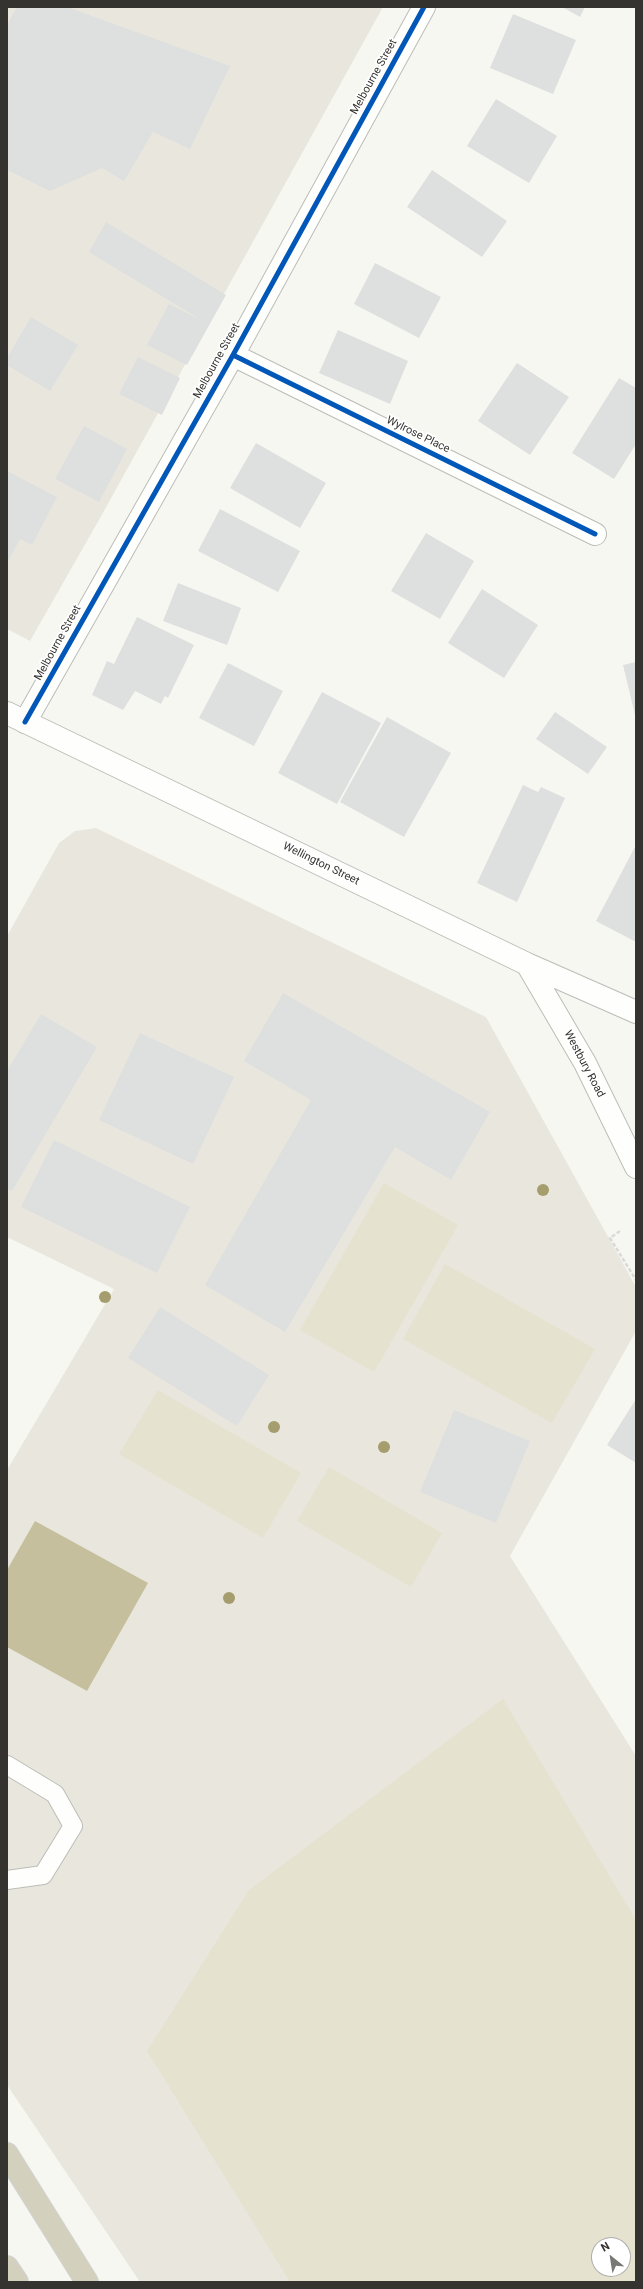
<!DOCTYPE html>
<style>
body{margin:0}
#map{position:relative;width:643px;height:2289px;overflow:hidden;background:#f7f7f2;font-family:Roboto,sans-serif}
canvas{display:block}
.frame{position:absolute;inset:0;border:8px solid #343330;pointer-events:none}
.north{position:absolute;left:591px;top:2237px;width:40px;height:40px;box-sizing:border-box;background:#fff;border:1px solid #aeadac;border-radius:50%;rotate:330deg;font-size:11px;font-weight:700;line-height:16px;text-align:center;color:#343330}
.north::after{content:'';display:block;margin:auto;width:14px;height:18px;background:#787874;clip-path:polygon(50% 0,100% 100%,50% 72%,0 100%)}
</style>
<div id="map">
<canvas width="643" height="2289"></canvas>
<div class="frame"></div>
<div class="north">N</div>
</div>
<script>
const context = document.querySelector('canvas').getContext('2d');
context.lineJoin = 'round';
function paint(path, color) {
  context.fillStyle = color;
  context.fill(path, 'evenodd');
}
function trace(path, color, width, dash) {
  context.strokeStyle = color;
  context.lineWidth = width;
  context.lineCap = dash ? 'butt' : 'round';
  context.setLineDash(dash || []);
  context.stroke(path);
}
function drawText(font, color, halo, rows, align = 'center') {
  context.font = font + ' Roboto,sans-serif';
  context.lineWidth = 3.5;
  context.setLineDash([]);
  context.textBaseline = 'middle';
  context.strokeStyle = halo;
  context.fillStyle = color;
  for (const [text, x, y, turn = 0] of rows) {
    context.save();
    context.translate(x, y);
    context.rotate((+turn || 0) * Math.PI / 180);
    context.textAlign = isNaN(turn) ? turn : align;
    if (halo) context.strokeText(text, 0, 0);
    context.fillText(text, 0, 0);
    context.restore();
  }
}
const built = new Path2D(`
 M7,7H383L99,520L30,641L7,629Z
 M96,828L486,1017L636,1287V1331L510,1556L636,1756V2282H140L7,2085V1470L114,1289L7,1237V936L59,843L75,831ZM599,2245H623V2269H599Z`);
const green = new Path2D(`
 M384,1183L458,1225L374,1372L300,1330Z
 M445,1264L595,1349L552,1423L403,1339Z
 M158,1390L301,1473L263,1538L119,1454Z
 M329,1467L442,1533L411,1587L297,1521Z
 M503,1699L636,1920V2282H290L147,2051L249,1890ZM599,2245H623V2269H599Z`);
const water = new Path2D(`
 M35,1521L148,1583L87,1691L7,1647V1570Z`);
const building = new Path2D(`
 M17,7H67L230,66L190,149L153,132L124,181L102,168L50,191L7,170V25Z
 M562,7H585L580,17Z
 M513,14L576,40L553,94L490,68Z
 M496,99L557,136L529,183L467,146Z
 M432,170L507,221L482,257L407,207Z
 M106,222L226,295L187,365L147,345L169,304L203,321L89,252Z
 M375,263L441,297L419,338L354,304Z
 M31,317L78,345L50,391L7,365V358Z
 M338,330L408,361L390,404L319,373Z
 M138,357L180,378L162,415L119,394Z
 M517,363L569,397L530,455L478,421Z
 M619,378L636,388V444L614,479L572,453Z
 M84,426L127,449L99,502L55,479Z
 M256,443L326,483L300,528L230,488Z
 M7,471L57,497L32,545L20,539L7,563Z
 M220,509L300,551L278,592L198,551Z
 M426,533L474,561L440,619L391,591Z
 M178,583L241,608L227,645L163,621Z
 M482,589L538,625L504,678L448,643Z
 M137,617L194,645L168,698L165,696L161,704L135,691L123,710L92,695L107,661L114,664Z
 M636,662V715H635L623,665Z
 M228,663L283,691L254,746L199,718Z
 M322,692L381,723L337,804L278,773Z
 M555,712L607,747L588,774L536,739Z
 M387,717L451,753L404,837L340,802Z
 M523,785L538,792L541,787L565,798L517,902L477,883Z
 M636,845V942L596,921Z
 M283,993L490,1112L451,1180L395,1147L285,1332L205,1285L311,1100L244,1061Z
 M41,1014L97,1047L12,1191L7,1188V1071Z
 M140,1033L234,1077L193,1164L99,1120Z
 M54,1140L190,1207L157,1273L21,1207Z
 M160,1307L269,1375L237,1426L128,1358Z
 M636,1399V1463L607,1445Z
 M454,1410L530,1441L496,1523L420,1492Z`);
const path = new Path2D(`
 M620,1231L610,1238L636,1280`);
const service = new Path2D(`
 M7,1765L55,1794L73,1826L43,1875L7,1880`);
const minor = new Path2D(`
 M233,355L595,534
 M25,722L233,355L424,7`);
const secondary = new Path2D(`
 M7,713L527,964L636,1012
 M527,964L585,1063L636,1167`);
const motorway = new Path2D(`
 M7,2154L87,2282
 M7,2267L17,2282`);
const cycleway = new Path2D(`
 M233,355L595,534
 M25,722L233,355L424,7`);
const trees = [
 [543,1190],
 [105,1297],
 [274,1427],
 [384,1447],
 [229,1598]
];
const streetNames = [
 ["Melbourne Street",374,77,-61],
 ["Melbourne Street",217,361,-61],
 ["Wylrose Place",418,435,26],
 ["Melbourne Street",58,643,-61],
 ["Wellington Street",321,864,26],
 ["Westbury Road",584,1064,62]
];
paint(built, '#e9e7dd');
paint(green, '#e5e2cf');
paint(water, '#c5bf9d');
paint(building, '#dedfdf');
trace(service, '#bcbcb8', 20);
trace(minor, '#bcbcb8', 24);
trace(secondary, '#bcbcb8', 24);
trace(motorway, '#d3d3d1', 24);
trace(path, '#d9d9d8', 2.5, [4, 2]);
trace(service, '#fefefd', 18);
trace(minor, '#fefefd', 22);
trace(secondary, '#fefefd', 22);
trace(motorway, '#d3d0be', 22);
trace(cycleway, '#0057b8', 5);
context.fillStyle = '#a59d6d';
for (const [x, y] of trees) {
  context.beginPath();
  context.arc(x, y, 6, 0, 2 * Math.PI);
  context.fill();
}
drawText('11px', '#343330', '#fff', streetNames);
</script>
